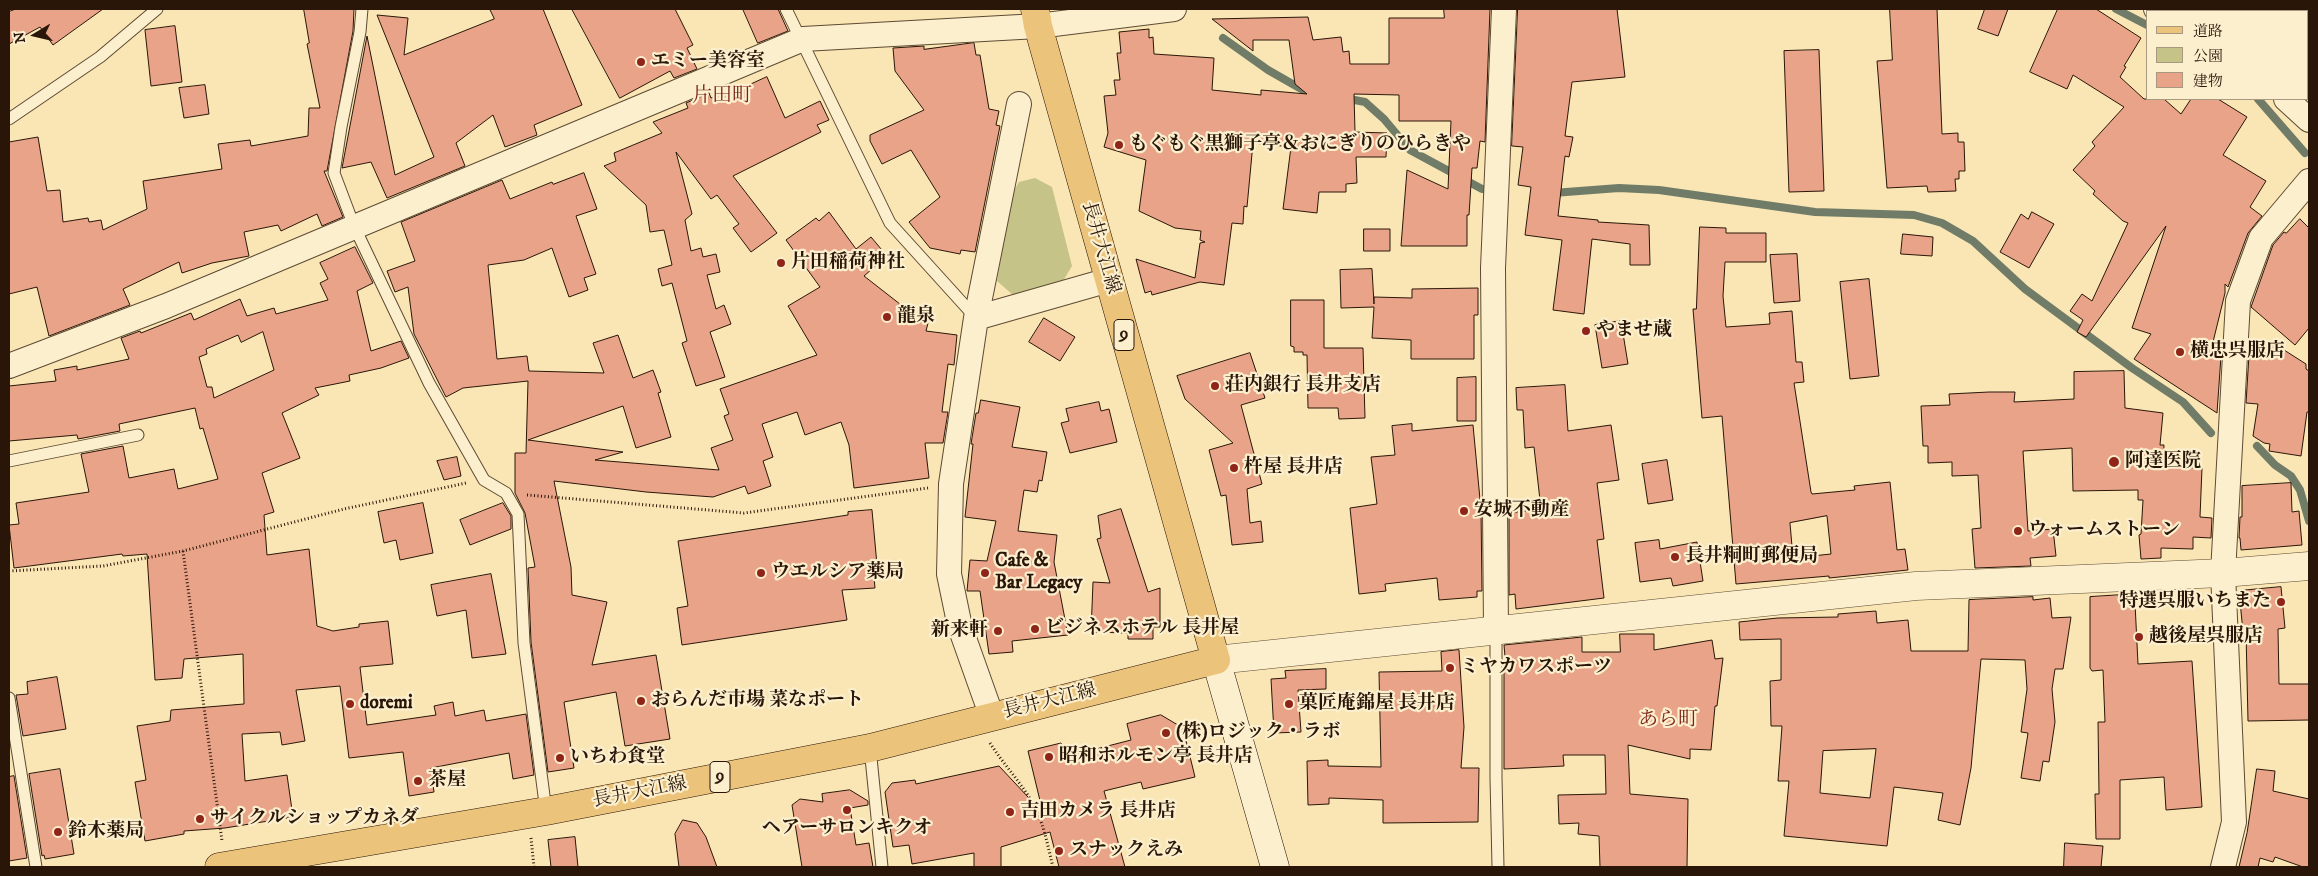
<!DOCTYPE html>
<meta charset="utf-8">
<style>
body{margin:0}
#map{position:relative;width:2318px;height:876px;overflow:hidden;background:#f9e6b4;font-family:"IM FELL DW Pica","Noto Serif JP",serif}
canvas{display:block}
.frame{position:absolute;inset:0;border:10px solid #2a1608;pointer-events:none}
.legend{position:absolute;left:2146px;top:10px;width:162px;height:90px;box-sizing:border-box;background:#fbefce;border:1px solid #a7987f;margin:0;padding:6px 9px;list-style:none;font-size:15px;color:#2a1608}
.legend li{display:flex;align-items:center;gap:10px;height:25px}
.legend b{width:25px;border:1px solid #a7987f}
.north{position:absolute;left:10px;top:10px;width:50px;height:50px;-webkit-text-stroke:4px #fbefce;paint-order:stroke;rotate:261deg;font-size:14px;font-weight:700;line-height:20px;text-align:center;color:#2a1608}
.north::after{content:'';display:block;margin:auto;width:18px;height:22px;background:#2a1608;clip-path:polygon(50% 0,100% 100%,50% 72%,0 100%)}
</style>
<div id="map">
<canvas width="2318" height="876"></canvas>
<div class="frame"></div>
<ul class="legend">
<li><b style="height:6px;background:#ecc37a"></b>道路</li>
<li><b style="height:14px;background:#c5c388"></b>公園</li>
<li><b style="height:14px;background:#e8a388"></b>建物</li>
</ul>
<div class="north">N</div>
</div>
<script>
const context = document.querySelector('canvas').getContext('2d');
context.lineJoin = 'round';
function paint(path, color) {
  context.fillStyle = color;
  context.fill(path, 'evenodd');
}
function trace(path, color, width, dash) {
  context.strokeStyle = color;
  context.lineWidth = width;
  context.lineCap = dash ? 'butt' : 'round';
  context.setLineDash(dash || []);
  context.stroke(path);
}
function drawText(font, color, halo, rows, align = 'center') {
  context.font = font + ' "IM FELL DW Pica","Noto Serif JP",serif';
  context.lineWidth = 4.5;
  context.setLineDash([]);
  context.textBaseline = 'middle';
  context.strokeStyle = halo;
  context.fillStyle = color;
  for (const [text, x, y, turn = 0] of rows) {
    context.save();
    context.translate(x, y);
    context.rotate((+turn || 0) * Math.PI / 180);
    context.textAlign = isNaN(turn) ? turn : align;
    if (halo) context.strokeText(text, 0, 0);
    context.fillText(text, 0, 0);
    context.restore();
  }
}
const green = new Path2D(`
 M1035,178L1052,187L1072,266L1063,281L1013,295L997,281L1012,194L1019,182Z`);
const stream = new Path2D(`
 M2116,9L2147,25
 M1223,38L1268,70L1303,90L1308,91
 M1344,98L1365,102L1384,119L1410,150L1482,189H1491
 M2258,99L2305,153
 M1553,193L1619,188L1659,190L1815,212L1914,215L1942,223L1973,241L2025,289L2132,368L2183,402L2211,433
 M2257,446L2275,465L2291,476L2300,490L2309,521`);
const building = new Path2D(`
 M16,9H103L53,45L40,27L9,44V12Z
 M304,9H354L353,31L327,171H324L343,217L322,226L317,214L281,231L278,225L244,232L249,256L212,263L182,273L179,262L123,289L130,305L49,336L37,287L9,294V142L38,137L47,191L60,190L63,222L88,218L89,222L101,220L103,230L147,209L143,181L222,169L218,144L250,140L251,146L308,136L309,108H320L307,44L309,43Z
 M490,9H543L582,105L534,125L537,135L505,147L493,115L456,143L465,166L387,198L371,162L342,168L367,36L395,175L434,157L377,15L408,18L404,55L494,19Z
 M572,9H675L693,45L687,48L697,69L674,78L670,71L620,98Z
 M743,9H778L788,31L758,43Z
 M1444,9H1490L1485,142L1480,141L1477,168H1472L1469,215H1467V246H1401L1407,170L1448,189L1451,121H1399V95L1354,94L1355,132L1387,133L1386,157H1356L1357,183L1346,184V192H1319L1317,213L1283,209L1291,147L1253,143L1247,207L1244,206L1243,224L1232,223L1224,285L1200,282L1152,295L1151,291L1145,293L1136,259L1195,278L1200,243L1205,242L1200,240L1201,231L1175,228L1139,211L1146,160L1104,147L1108,133L1104,96L1116,95L1114,80H1120L1117,53H1121L1119,32L1149,29V38L1153,37L1154,54L1214,58L1212,90L1261,95V90L1307,94L1295,84L1289,40H1253V51L1212,19L1308,17L1313,40L1341,37L1343,52L1349,51L1350,64H1389V18H1444Z
 M1518,9H1617L1625,77L1572,82L1565,136L1573,137L1569,157L1565,156L1558,216L1598,220V222L1649,225L1650,265H1630V244L1592,239L1584,314L1553,310L1562,240L1525,235L1531,187L1518,185L1523,147L1512,146Z
 M1890,9H1937L1942,134L1958,133V142H1964L1965,171H1959V179H1955L1956,191L1928,192L1927,186L1887,188L1877,61L1892,60Z
 M1985,9H2008L1998,36L1978,29Z
 M2058,9H2096L2141,38L2124,66L2126,67L2120,77L2144,99H2164L2181,114L2191,99H2218L2247,117L2223,155L2266,181L2250,207L2262,216L2248,233L2228,287L2225,284V293L2213,342H2222L2217,413L2134,359L2151,334L2132,328L2166,226L2086,337L2077,332L2083,320L2070,311L2082,294L2092,301L2128,223L2123,221L2093,194L2095,191L2073,170L2095,146L2092,142L2124,107L2073,75L2067,89L2030,72Z
 M175,26L182,82L151,86L145,30Z
 M974,43L976,55H980L989,109L999,111L996,125L1000,126L975,252L961,250L960,254L930,248L909,222L940,197L911,150L882,164L870,141V135L924,110L895,71L893,48L924,46V49Z
 M1819,50L1824,191L1789,192L1784,51Z
 M767,77L785,118L820,101L829,120L817,125L821,132L733,176L777,233L751,252L733,228L739,224L717,195L711,199L676,152L692,214L685,220L691,251L701,248L703,257L716,254L720,272L707,275L716,309L724,305L731,324L710,332L725,377L696,386L682,343L687,341L672,283L662,286L658,269L672,265L664,230L650,232L646,205L604,166L616,161L614,153L662,133L653,122L688,108L686,103L709,93L711,98L725,92L726,95Z
 M205,85L209,114L184,118L179,88Z
 M584,173L597,209L576,216L596,274L584,278L588,290L569,297L552,248L524,260L488,265L497,359L527,356L529,371L604,373L593,343L618,335L633,378L653,370L661,392L658,393L671,437L636,448L623,406L528,440L623,452L595,460L719,470L711,448L733,440L724,416L729,414L720,389L817,355L788,306L820,287L786,240L816,218L819,221L829,212L856,249L871,237L887,256L864,276L905,308L897,319L928,323L926,331L957,335L954,365L948,364L942,412H948L943,443H925L929,478L854,488L849,445L841,422L805,435L797,412L762,424L773,457L763,461L771,486L748,494L745,486L713,497L646,492L554,481L571,567L572,595L607,602L592,665L656,655L670,739L625,746L616,692L564,702L574,768L548,772L531,642L528,568L535,567L525,513L515,493V453H526L528,381L463,388L446,397L414,334L408,287L395,292L387,271L415,261L401,222L502,180L510,199L552,182L553,184Z
 M2032,212L2054,224L2029,268L2000,252L2021,214L2028,219Z
 M2300,219L2309,228V328L2295,345L2251,307L2273,245L2284,232L2286,233Z
 M1700,227L1726,228V233H1766V262H1725L1723,296L1726,327L1770,324L1769,313L1792,311L1796,362H1802L1804,382L1794,383L1811,492L1812,494L1855,490L1854,486L1890,482L1897,550L1905,549L1908,570L1829,578V576L1736,584L1722,416L1702,418L1693,309H1696ZM1827,516L1831,554L1793,558L1790,523Z
 M1364,229H1390V251H1364Z
 M1903,234L1933,237L1932,256L1901,254Z
 M355,247L373,283L357,291L371,351L401,341L409,358L381,368L349,375L350,381L315,388L319,395L282,413L300,458L262,473L274,512L264,515L267,555L309,549L317,626L333,631L359,627V624L388,621L393,664L360,667L367,725L436,715L434,706L453,702L455,716L484,710L486,721L526,714L534,775L513,779L509,753L431,768L434,792L409,796L403,752L349,758L340,686L296,690L305,741L282,745L280,732L242,734L245,781L287,775L293,817L225,828L184,831V834L145,841L135,782L146,780L137,726L170,721L171,710L244,704L243,654L184,659L182,678L155,680L147,554L123,556L122,554L14,568L9,525L19,524L16,503L89,492L81,454L123,446L129,478L174,469L178,489L218,479L203,428L200,429L195,408L119,424L120,431L78,439L77,435L9,441V386L56,381L54,370L77,366V370L129,359L121,338L140,331L141,333L191,313L194,320L240,299L247,316L274,308L276,314L328,300L320,283L328,279L320,263ZM263,332L274,370L214,398L212,387H207L199,357L207,354L206,349L238,335L241,342Z
 M1797,254L1800,301L1774,303L1770,255Z
 M1372,269L1374,304V297L1412,298V289L1478,288V315H1474V359H1411V340L1372,338L1374,307L1341,308L1340,270Z
 M1869,279L1879,376L1850,379L1840,282Z
 M1291,300H1324V348H1363L1365,418L1339,419L1338,408H1308L1307,355H1303V352H1294V347L1291,346Z
 M1044,318L1075,337L1060,361L1029,342Z
 M1621,321L1628,364L1602,368L1595,325Z
 M2273,343L2306,364V369L2309,371V412H2307L2301,456L2269,451L2270,444L2264,443L2253,436L2258,404L2246,403L2249,355L2263,356Z
 M1250,353L1265,398L1241,405L1262,484L1247,489L1250,523L1261,521L1263,542L1232,545L1226,495L1221,496L1209,450L1233,443L1185,399L1177,376Z
 M2124,371L2125,408L2163,413L2160,445H2164L2163,467L2202,468L2200,517L2212,518L2211,538L2193,537V549L2161,548V558L2141,559L2139,535L2141,534L2143,500H2138V490L2073,491L2072,448L2023,451L2028,531L2053,529L2056,556L2030,558L2031,566L1975,568L1972,529L1981,528L1978,475L1952,476V462L1928,463V446H1923L1921,406L1950,405L1949,394L1989,392H2015L2014,402L2074,399V372Z
 M1476,377V421H1457V378Z
 M1565,385L1568,431L1611,425L1619,480L1597,483L1604,539L1597,540L1604,598L1516,609L1515,594L1509,595V513L1541,509L1534,447L1525,448L1523,410H1517L1516,388Z
 M981,400L1020,407L1012,447L1047,452L1042,481L1039,480L1037,492L1024,490L1018,531L1057,535L1054,562L1068,635L1012,641L1013,652L989,654L980,591H967L970,560L987,561L996,521L965,517L973,444H971L976,413H978Z
 M1099,402L1101,411L1109,409L1117,442L1070,453L1061,423L1069,421L1066,409Z
 M1412,424V431L1473,425L1481,510L1482,591H1477V597L1439,600L1437,578L1385,584L1386,591L1359,594L1350,508L1377,504L1371,457L1395,455L1392,426Z
 M457,457L461,476L444,480L437,461Z
 M1667,460L1673,500L1648,504L1642,464Z
 M2291,483L2292,512L2299,511L2302,545L2241,550L2240,538H2239L2240,517H2242V486Z
 M423,503L433,553L400,560L396,540L384,543L378,512Z
 M503,503L511,516V529L470,545L460,520Z
 M1121,509L1148,592L1160,588V627H1153V639H1128V633L1091,632L1093,582L1110,583L1097,539L1101,538L1098,516Z
 M872,510L877,565L873,566L875,588L842,590L847,620L682,645L677,608L688,606L678,541L848,515V512Z
 M1659,540L1660,549L1697,542L1703,581L1673,586L1671,578L1640,582L1635,543Z
 M491,574L506,654L472,658L466,610L437,616L431,585Z
 M2281,587L2285,628L2278,629L2279,684H2309V720L2248,721L2246,632H2243L2239,591Z
 M2122,595V604L2135,603L2138,664L2192,661L2202,807L2166,810L2164,777L2120,780V839H2096L2095,794H2099L2098,722H2105L2103,670L2092,671L2090,668V597Z
 M2033,597V600L2050,598L2052,618L2071,617L2063,669H2055L2052,689L2055,722L2049,762L2043,761L2040,781L2021,778L2028,733L2021,732L2027,689L2025,660L1981,659L1971,768L1960,825L1938,820L1943,793L1894,787L1887,846L1784,836L1789,781H1778L1782,726H1771L1770,681L1781,680V639L1740,640L1739,622L1778,618L1838,617V614L1876,611L1877,623L1908,620L1911,651H1968L1969,600ZM1876,749L1870,798L1820,793L1823,751Z
 M1620,634H1654V650L1712,640L1715,659L1723,658L1717,706H1715L1711,750L1690,749V759L1628,745L1630,794L1688,799L1687,867H1600L1599,836L1578,834L1579,823L1559,824L1558,795L1606,794L1605,755H1563L1564,766L1504,769V668H1506L1504,645L1582,637V652H1620Z
 M1459,650L1464,727L1461,768H1479L1478,822L1383,823V800L1329,798V804L1308,805L1307,761L1328,760V766L1381,767L1379,672L1442,671L1441,652Z
 M1326,669V689L1298,690L1301,732L1274,733L1271,679L1286,678L1285,671Z
 M57,677L66,729L23,736L16,695L28,694L27,682Z
 M1161,715L1183,728L1195,777L1143,789L1141,782L1104,791L1125,867H1059L1050,832L1001,847V867H974V853L912,864L909,845L893,847L885,792L892,783L915,780L916,784L999,766L1043,813L1028,751L1061,743L1065,757L1131,740L1127,724Z
 M60,769L74,854L45,859L44,855L42,856L29,774Z
 M2257,769L2275,771L2273,791L2309,799V867H2303L2275,857L2273,862L2260,858L2258,867H2239L2247,833Z
 M14,776L27,858L9,861V777Z
 M850,790L868,801V805L850,808L856,845L869,843L873,867H802L792,805L800,799L823,802L822,794Z
 M683,820L697,823L706,837L717,867H679L675,834Z
 M575,837L578,867H551L548,840Z
 M2065,843L2103,846L2101,867H2064Z`);
const path = new Path2D(`
 M527,495L744,513L928,488
 M183,551L222,841
 M9,571L103,566L183,551L344,509L466,483
 M990,743C1002,762 1017,778 1029,797C1043,818 1047,843 1053,867
 M531,838L534,867`);
const service = new Path2D(`
 M362,9L360,32L341,127L334,173L354,226L429,383L484,480L506,493L518,514L524,643L546,811
 M786,9L890,223L976,318
 M9,119L100,57L157,9
 M9,461L138,435
 M1496,629V778L1498,867
 M9,698L36,867
 M870,748L882,867`);
const minor = new Path2D(`
 M2156,9L2160,11
 M2286,99L2309,120
 M976,318L1019,104
 M9,366L166,306L803,39L1038,26L1174,9
 M1496,629L1493,268L1504,9
 M992,717L960,627L949,574L951,484L976,318L1109,280
 M2223,867L2234,822L2223,573L2238,301L2261,238L2309,181`);
const tertiary = new Path2D(`
 M1216,660L1916,586L2223,573L2309,566`);
const secondary = new Path2D(`
 M1216,660L1275,867`);
const primary = new Path2D(`
 M219,867L546,811L870,748L1216,660L1038,26L1035,9`);
const markers = [
 [641,62,5,"#8f2418"],
 [1119,145,5,"#8f2418"],
 [781,263,5,"#8f2418"],
 [887,317,5,"#8f2418"],
 [1586,331,5,"#8f2418"],
 [2180,352,5,"#8f2418"],
 [1215,386,5,"#8f2418"],
 [2114,462,6,"#8f2418"],
 [1234,468,5,"#8f2418"],
 [1464,511,5,"#8f2418"],
 [2018,531,5,"#8f2418"],
 [1675,557,5,"#8f2418"],
 [761,573,5,"#8f2418"],
 [985,573,5,"#8f2418"],
 [2281,602,5,"#8f2418"],
 [1035,629,5,"#8f2418"],
 [998,631,5,"#8f2418"],
 [2139,637,5,"#8f2418"],
 [1450,668,5,"#8f2418"],
 [641,701,5,"#8f2418"],
 [350,704,5,"#8f2418"],
 [1289,704,5,"#8f2418"],
 [1166,733,5,"#8f2418"],
 [1049,757,5,"#8f2418"],
 [560,758,5,"#8f2418"],
 [418,781,5,"#8f2418"],
 [847,810,5,"#8f2418"],
 [1010,812,5,"#8f2418"],
 [200,819,5,"#8f2418"],
 [58,832,5,"#8f2418"],
 [1059,851,5,"#8f2418"]
];
const shields = [
 [1124,335,20],
 [720,777,20]
];
const shieldNames = [
 ["9",1124,335],
 ["9",720,777]
];
const poiNames = [
 ["エミー美容室",651,62],
 ["もぐもぐ黒獅子亭＆おにぎりのひらきや",1129,145],
 ["片田稲荷神社",791,263],
 ["龍泉",897,317],
 ["やませ蔵",1596,331],
 ["横忠呉服店",2190,352],
 ["荘内銀行 長井支店",1225,386],
 ["阿達医院",2125,462],
 ["杵屋 長井店",1244,468],
 ["安城不動産",1474,511],
 ["ウォームストーン",2028,531],
 ["長井粡町郵便局",1685,557],
 ["Cafe &",995,562],
 ["Bar Legacy",995,584],
 ["ウエルシア薬局",771,573],
 ["特選呉服いちまた",2271,602,"right"],
 ["ビジネスホテル 長井屋",1045,629],
 ["新来軒",988,631,"right"],
 ["越後屋呉服店",2149,637],
 ["ミヤカワスポーツ",1460,668],
 ["おらんだ市場 菜なポート",651,701],
 ["doremi",360,704],
 ["菓匠庵錦屋 長井店",1299,704],
 ["(株)ロジック・ラボ",1176,733],
 ["昭和ホルモン亭 長井店",1059,757],
 ["いちわ食堂",570,758],
 ["茶屋",428,781],
 ["吉田カメラ 長井店",1020,812],
 ["サイクルショップカネダ",210,819],
 ["ヘアーサロンキクオ",847,829,"center"],
 ["鈴木薬局",68,832],
 ["スナックえみ",1069,851]
];
const streetNames = [
 ["長井大江線",1100,248,74],
 ["長井大江線",1050,702,-14],
 ["長井大江線",640,793,-11]
];
const neighbourhoodNames = [
 ["片田町",722,97],
 ["あら町",1668,721]
];
paint(green, '#c5c388');
trace(stream, '#707c67', 8);
paint(building, '#e8a388');
trace(building, '#2a1608', 1);
trace(service, '#5e4a33', 13);
trace(minor, '#5e4a33', 26);
trace(tertiary, '#5e4a33', 29);
trace(secondary, '#2a1608', 29);
trace(primary, '#2a1608', 29);
trace(path, '#2a1608', 3, [1, 2.5]);
trace(service, '#fbefce', 11);
trace(minor, '#fbefce', 24);
trace(tertiary, '#fbefce', 28);
trace(secondary, '#fbefce', 28);
trace(primary, '#ecc37a', 28);
for (const [x, y, r, color] of markers) {
  const dot = new Path2D();
  dot.arc(x, y, r, 0, 2 * Math.PI);
  context.fillStyle = color;
  context.fill(dot);
  trace(dot, '#fbefce', 2);
}
for (const [x, y, w] of shields) {
  const box = new Path2D();
  box.roundRect(x - w / 2, y - 15.5, w, 31, 4);
  context.fillStyle = '#fbefce';
  context.fill(box);
  trace(box, '#2a1608', 1);
}
drawText('bold 18px', '#2a1608', null, shieldNames);
drawText('bold 19px', '#2a1608', '#fbefce', poiNames, 'left');
drawText('19px', '#2a1608', '#fbefce', streetNames);
drawText('20px', '#7a1f14', '#fbefce', neighbourhoodNames);
</script>
